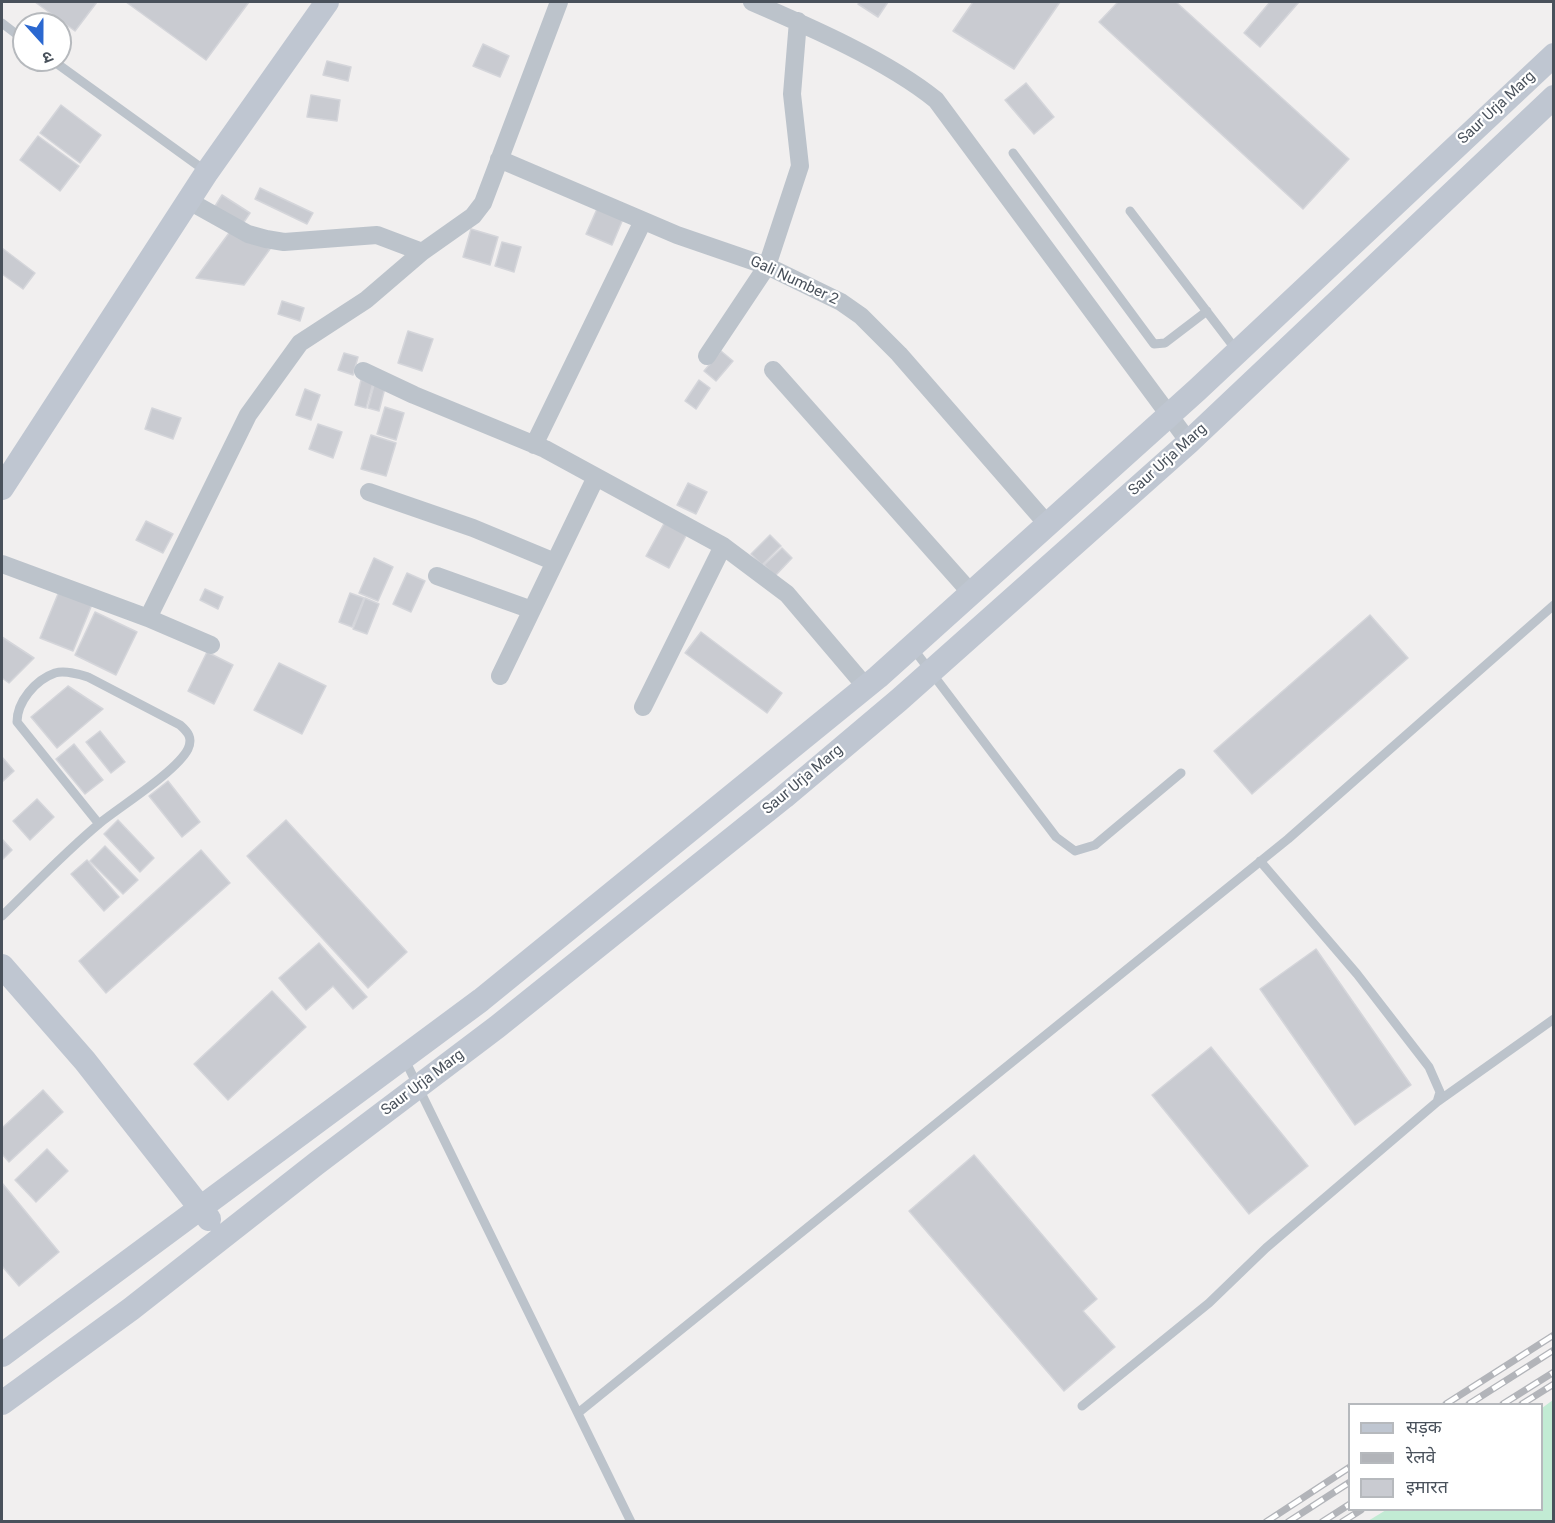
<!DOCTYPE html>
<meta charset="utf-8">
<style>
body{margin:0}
#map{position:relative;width:1555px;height:1523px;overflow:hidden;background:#f1efef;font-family:Roboto,"Noto Sans Devanagari",sans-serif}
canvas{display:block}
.frame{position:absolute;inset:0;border:3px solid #49515b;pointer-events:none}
.legend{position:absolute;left:1348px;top:1403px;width:195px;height:108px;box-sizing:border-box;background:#fff;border:2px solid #b6b9bd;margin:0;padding:8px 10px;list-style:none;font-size:18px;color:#49515b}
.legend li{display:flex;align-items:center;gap:12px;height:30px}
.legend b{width:30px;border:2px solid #b6b9bd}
.north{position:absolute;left:12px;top:12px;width:60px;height:60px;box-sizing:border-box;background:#fff;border:2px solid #b6b9bd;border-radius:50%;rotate:159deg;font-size:16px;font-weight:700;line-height:24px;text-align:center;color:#49515b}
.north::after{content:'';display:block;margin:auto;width:21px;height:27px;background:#2b68d0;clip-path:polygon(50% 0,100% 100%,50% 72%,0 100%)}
</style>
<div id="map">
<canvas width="1555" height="1523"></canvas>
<div class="frame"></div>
<ul class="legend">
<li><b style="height:8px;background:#bfc6d1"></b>सड़क</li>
<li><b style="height:8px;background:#b2b4b9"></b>रेलवे</li>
<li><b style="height:16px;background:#c9cbd1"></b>इमारत</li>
</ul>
<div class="north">उ</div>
</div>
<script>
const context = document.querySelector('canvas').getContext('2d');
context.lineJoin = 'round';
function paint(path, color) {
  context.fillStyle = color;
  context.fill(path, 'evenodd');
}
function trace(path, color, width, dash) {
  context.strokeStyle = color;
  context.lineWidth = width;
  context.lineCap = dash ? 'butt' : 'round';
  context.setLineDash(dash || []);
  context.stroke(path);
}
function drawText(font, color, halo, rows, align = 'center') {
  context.font = font + ' Roboto,sans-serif';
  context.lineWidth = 4.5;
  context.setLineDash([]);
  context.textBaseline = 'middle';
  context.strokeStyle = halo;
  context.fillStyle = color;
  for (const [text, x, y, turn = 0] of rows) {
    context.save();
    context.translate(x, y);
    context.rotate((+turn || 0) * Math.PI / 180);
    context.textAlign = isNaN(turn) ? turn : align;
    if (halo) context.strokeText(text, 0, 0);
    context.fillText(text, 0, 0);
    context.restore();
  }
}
const green = new Path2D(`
 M1553,1400V1521H1368L1386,1510H1542V1408Z`);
const building = new Path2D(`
 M35,2H97L75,31Z
 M126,2H249L206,60Z
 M859,2H888L878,17L858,4Z
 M973,2H1060L1014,69L953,31Z
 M1118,2H1176L1349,159L1303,209L1099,22Z
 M1270,2H1299L1260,47L1244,33Z
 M483,44L509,56L500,77L473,66Z
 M327,61L351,67L348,81L323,75Z
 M1026,83L1054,117L1034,134L1005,100Z
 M311,95L340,100L337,121L307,117Z
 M61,105L101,135L80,163L40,133Z
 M38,136L79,166L60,191L20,160Z
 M260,188L313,213L307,224L255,199Z
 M222,195L250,213L240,228L212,211Z
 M597,209L623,219L612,245L586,234Z
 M232,229L270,249L244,285L196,278Z
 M471,229L498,237L490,265L463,257Z
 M502,242L521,247L514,272L495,266Z
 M2,248L35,273L23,289L2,274Z
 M282,301L304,308L300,321L278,314Z
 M408,331L433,339L422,371L398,363Z
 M721,351L733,361L716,381L704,371Z
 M344,353L358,357L353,375L338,370Z
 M361,380L373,383L366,408L355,405Z
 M699,380L710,388L696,409L685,401Z
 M374,385L385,388L379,411L368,408Z
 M305,389L320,395L311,420L296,415Z
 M385,407L404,413L396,440L377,434Z
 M152,408L181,418L173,439L145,429Z
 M318,424L342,432L333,458L309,449Z
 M371,435L396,443L386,476L361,469Z
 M688,483L707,492L696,514L677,505Z
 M666,520L688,532L669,568L646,556Z
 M146,521L173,534L163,553L136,540Z
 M770,535L781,546L762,565L751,554Z
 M782,548L792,558L775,576L764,565Z
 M374,558L393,567L378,601L359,593Z
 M407,573L425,581L411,612L393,604Z
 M60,589L93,602L73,651L40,638Z
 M205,589L223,597L218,609L200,600Z
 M350,593L364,598L352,627L339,622Z
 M365,598L379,604L367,634L353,629Z
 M95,612L137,632L116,675L75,655Z
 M1370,615L1408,658L1252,794L1214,751Z
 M701,632L782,693L767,713L685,653Z
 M2,637L34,658L9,683L2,678Z
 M207,652L233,665L214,704L188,691Z
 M279,663L326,686L302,734L254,710Z
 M68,686L103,709L57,748L31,717Z
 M100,731L125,762L111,773L86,742Z
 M74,744L103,780L85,794L56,759Z
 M2,757L14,771L2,782Z
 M168,781L200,822L182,837L149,796Z
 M37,799L54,817L30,840L13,821Z
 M118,820L154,858L140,872L104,834Z
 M286,820L407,952L368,988L247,856Z
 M2,839L12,850L2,860Z
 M105,846L138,880L123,894L90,861Z
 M201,850L230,883L106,993L79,961Z
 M87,860L119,897L104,911L71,874Z
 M319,943L367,997L353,1009L333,986L306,1010L279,978Z
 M1316,949L1411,1085L1355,1125L1260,989Z
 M272,991L306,1027L228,1100L194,1064Z
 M1211,1047L1308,1166L1249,1214L1152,1095Z
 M43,1090L63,1112L9,1162L2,1154V1128Z
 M47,1149L68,1171L36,1202L15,1180Z
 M974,1155L1097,1299L1083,1311L1115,1347L1064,1391L909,1211Z
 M2,1183L59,1252L19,1286L2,1266Z`);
const lane = new Path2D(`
 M2,23L24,40
 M52,60L207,172
 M1013,153L1154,344L1165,343L1207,311
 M1130,211L1237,351
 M912,647L1056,837L1075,851L1095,845L1181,773
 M2,916C34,885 65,852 100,823C121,806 177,771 188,749C193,738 188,732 180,725L88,677C78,674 65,670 55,673C35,680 17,702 17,722L99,824
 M404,1058L631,1522
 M1437,1102L1554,1019
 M1082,1406L1209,1303L1266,1248L1437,1102L1440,1092L1429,1067L1357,974L1260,861
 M578,1413L1288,839L1554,605`);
const street = new Path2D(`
 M752,2C810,27 888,61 936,100L1189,442
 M499,159L677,235L767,266L841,302L861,316L899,354L1048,525
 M189,201L248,234L266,239L284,242L377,235L422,252
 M707,356L767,266L800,166L792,94L798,21
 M773,370L971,593
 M363,371L414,395L545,449L723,546L787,594L866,687
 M534,445L643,221
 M369,492L473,528L555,562
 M2,564L148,618L211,645
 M437,576L532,610
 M148,618L248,415L300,343L366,300L422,252L473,216L483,203L559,2
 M500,676L596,477
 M643,707L723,546`);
const secondary = new Path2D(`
 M2,488L207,172L327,2
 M2,966L85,1061L209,1219
 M2,1355L481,1000L878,677L1197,390L1554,55
 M2,1403L131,1309L317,1163L497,1027L784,797L899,700L1189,442L1554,97`);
const rail = new Path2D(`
 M1446,1404L1554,1335
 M1469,1404L1554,1350
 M1503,1404L1554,1372
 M1522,1404L1554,1384
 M1266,1522L1350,1467
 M1288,1522L1350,1482
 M1322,1522L1350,1504
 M1342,1522L1361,1510`);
const streetNames = [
 ["Saur Urja Marg",1497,108,-43],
 ["Gali Number 2",794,281,25],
 ["Saur Urja Marg",1168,460,-42],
 ["Saur Urja Marg",803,780,-40],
 ["Saur Urja Marg",423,1083,-37]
];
paint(green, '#c2ebd4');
paint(building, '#c9cbd1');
trace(building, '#d4d5da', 1.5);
trace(lane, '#bcc3cb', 9);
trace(street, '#bcc3cb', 18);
trace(secondary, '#bfc6d1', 24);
trace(rail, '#b2b4b9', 7);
trace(rail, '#fff', 4.5, [14]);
drawText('15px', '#49515b', '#fff', streetNames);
</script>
